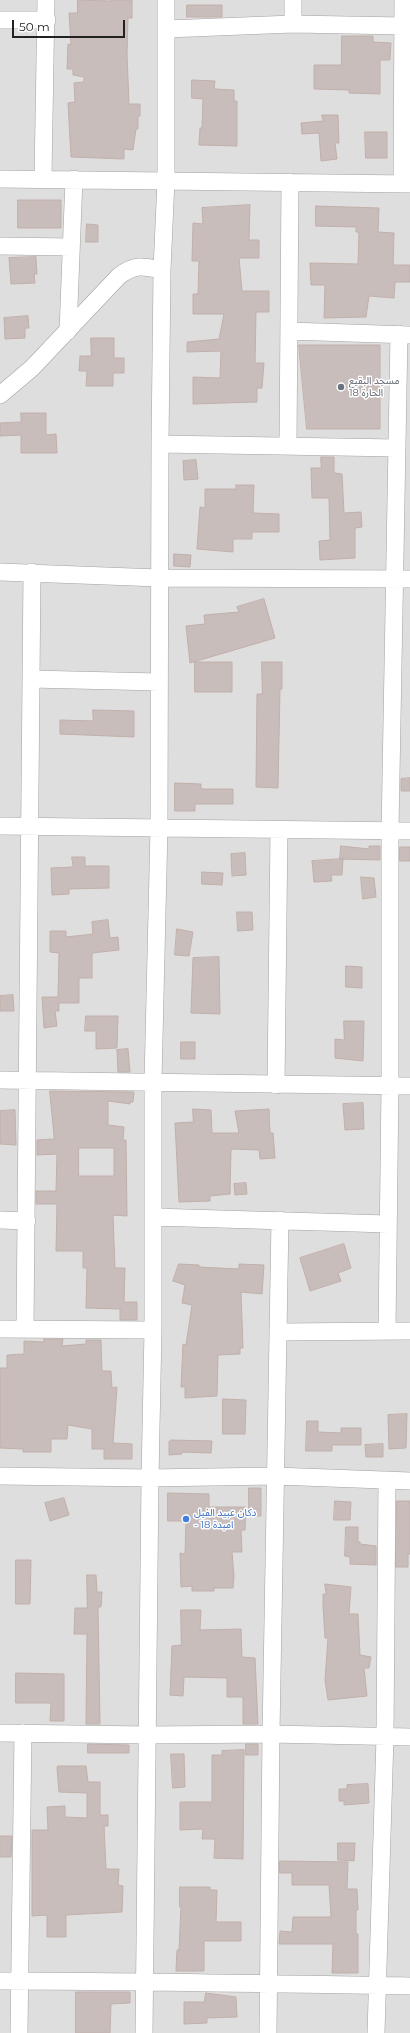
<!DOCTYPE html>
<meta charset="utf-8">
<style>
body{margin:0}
#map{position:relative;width:410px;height:2033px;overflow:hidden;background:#f1ece8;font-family:Montserrat,sans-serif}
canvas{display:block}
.scale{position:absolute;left:12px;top:20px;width:113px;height:18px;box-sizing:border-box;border:2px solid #212121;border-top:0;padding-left:5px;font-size:12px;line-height:14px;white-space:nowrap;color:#212121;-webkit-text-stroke:3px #fff;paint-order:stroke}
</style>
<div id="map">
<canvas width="410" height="2033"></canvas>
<div class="scale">50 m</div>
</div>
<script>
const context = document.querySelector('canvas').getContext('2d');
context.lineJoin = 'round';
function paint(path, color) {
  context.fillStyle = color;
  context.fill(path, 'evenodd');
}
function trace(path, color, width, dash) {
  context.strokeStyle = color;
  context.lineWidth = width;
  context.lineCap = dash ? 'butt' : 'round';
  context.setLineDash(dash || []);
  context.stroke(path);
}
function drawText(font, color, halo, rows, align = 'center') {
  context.font = font + ' Montserrat,"Noto Sans Arabic",sans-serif';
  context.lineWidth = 3;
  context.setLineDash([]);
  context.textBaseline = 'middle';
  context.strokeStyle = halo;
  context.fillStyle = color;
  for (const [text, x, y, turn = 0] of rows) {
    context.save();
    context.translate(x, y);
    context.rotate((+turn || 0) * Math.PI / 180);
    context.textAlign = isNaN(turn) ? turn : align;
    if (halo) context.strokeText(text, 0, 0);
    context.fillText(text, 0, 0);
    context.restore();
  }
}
const residential = new Path2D(`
 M0,0H410V2033H0Z`);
const building = new Path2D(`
 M78,0L111,1V0H132V18H128L127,54L129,104H140V116H138V129H136L133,150L124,149V159L71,157L68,103L75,102L74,83L84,82V77L73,75V69H67L68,44L71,45L69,13H77Z
 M187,5H222V17H187Z
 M342,36H373V42L391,43L390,60H380V94L349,93V90L314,89V65H341Z
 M192,80L215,81L214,89L234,90V101H237V146L199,145L200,128H202L203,99L192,98Z
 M322,115H338L339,143H335L337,159L321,161L319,133L302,134L301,123L323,121Z
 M365,132H387V158H366Z
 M18,200H61V228H18Z
 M250,205L249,240H259V258H239L242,291H269V312H256L255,363H264L262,388H257V402L193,404V377L220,378L221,351L187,352V342L219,339L224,314H193V294H198L199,261H192L193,223L203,224L202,208Z
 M316,206L379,208L378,232L394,233L393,265H410V282H395L394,298L369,296L366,317L324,318L325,285H311L310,263L358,264L359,232H356V227L316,226Z
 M87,224L98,225V242H86Z
 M36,257L37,274H34L35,283L11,284L9,258Z
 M28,316L29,328H25V338L5,339L4,318Z
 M91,338H114V358H124V373H113V386H86L87,371H79L80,356H91Z
 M299,345H380V429H307Z
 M21,413H46V435L56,434L57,453H21V435L0,436V423L21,422Z
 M321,457H334V473L342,474L344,513L361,512L362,527L355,528V558L320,560L319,541L330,540L329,498H312L311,468H321Z
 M196,460L198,479L184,480L183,461Z
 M236,485H254L253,513L279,514V532H252V539H233V552L197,549L200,507L205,508V489H236Z
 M174,554L191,555L190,567L174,566Z
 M264,599L275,638L190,663L186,626L205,624L204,615L239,612L237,607Z
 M195,662H232V692H195Z
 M262,662H282V689H280L278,788L256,787L257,694H262Z
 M93,710L134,711V737L60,734V720L93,721Z
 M410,778V791H401V779Z
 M175,783L201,784V789H233V804H195V811H175Z
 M341,846L369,849V846H380V860L340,859Z
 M400,847H410V861H400Z
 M245,853L246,875L232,876L231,854Z
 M72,857H85V866H109V888L69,889V894L52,895L51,868L73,867Z
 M343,859L342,875H331L332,881L314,882L312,861Z
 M202,872L223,873L222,885L202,884Z
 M361,877L374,878L376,897L363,899Z
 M237,912H252L253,930L238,931Z
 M108,920L110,938L118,937L119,950L92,953V978H79V1003H59V1011H55L57,1026L44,1028L42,997H58L59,953L50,952V931H66V937L93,934L92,922Z
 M177,929L193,932L189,956L175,955Z
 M219,957L220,1014L191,1013L193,958Z
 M346,966L362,967V988L346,987Z
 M13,995L14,1011H0V996Z
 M86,1016H118L117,1048L96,1049V1031H85Z
 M344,1021H364L363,1061L335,1058V1039L344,1040Z
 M181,1042H195V1059H181Z
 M128,1049L130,1072H118L117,1050Z
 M50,1091L134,1092L133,1102H130V1104L108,1101V1125L124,1127L123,1140H126L127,1216L113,1215L115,1268H125L124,1302H137V1320H120V1309L86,1308L87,1268H83V1251H56L57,1204H36V1191H56L57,1154L37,1155V1140L54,1139ZM79,1148H114V1176H79Z
 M363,1103L364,1129L345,1130L343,1104Z
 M193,1109L211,1110L212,1133H239L235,1111L269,1109L270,1133H273L275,1158L260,1159L259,1150L231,1149L230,1194L210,1196V1201L179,1202L175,1123L193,1122Z
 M15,1110L16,1145L0,1144V1111Z
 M246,1183L247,1194L235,1195L234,1184Z
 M344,1244L351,1268L338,1273L341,1281L310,1291L300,1258Z
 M179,1264L199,1265V1267L239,1269V1264L264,1265L262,1294L241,1292L243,1348H240V1354L218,1355L217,1396L185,1398V1387H181L183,1344L186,1345L192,1305L182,1303L185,1285L173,1281Z
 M44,1339H63L62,1346L86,1344V1340H101L102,1371H111L112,1388L117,1387L113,1443L132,1444V1459H104V1449H92V1429L68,1425L67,1439H51V1452H23V1449L0,1448V1368H7V1355L24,1354V1341L44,1342Z
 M223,1399L246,1400L245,1434H223Z
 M407,1414L406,1448L389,1449L388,1415Z
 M307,1421H318V1432L341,1433V1428H361V1445H332V1451H306Z
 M171,1440L212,1441L211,1453L182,1452V1454L169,1455V1442Z
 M383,1444V1457H366L365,1445Z
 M249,1488H261V1516H249Z
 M168,1493L209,1494V1507H246L245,1530H241L242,1552H232L234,1576L233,1588H214V1591H192V1586L181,1587L180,1553L185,1554L186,1521H168Z
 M64,1498L69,1515L50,1521L45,1503Z
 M335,1501L351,1502L350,1520H334Z
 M397,1501H410V1554H408V1567H396Z
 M346,1527H358V1542H360V1544L376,1546V1565L350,1564V1557L345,1556Z
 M16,1560H31L30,1604H16Z
 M87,1575H96L97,1592H102L101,1607H98L100,1724H86L87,1634H74L75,1608H87Z
 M325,1584L351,1587L349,1614H358L360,1655L371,1657L369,1668H364L367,1696L328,1700L325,1680L328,1638H325L323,1606V1594H326Z
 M181,1610H201L200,1630L241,1629L242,1657L255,1658L258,1724H243V1697H227V1678L184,1677L183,1696L170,1695L172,1646L181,1645Z
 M16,1673L64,1674V1721H50L51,1703H16Z
 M88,1744L129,1745V1753H88Z
 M246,1744H258V1755H246Z
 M244,1750L243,1859L214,1858L215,1839H202L203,1829L180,1830V1802H212V1755H222V1751Z
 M171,1754H184L185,1787L173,1788Z
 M58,1766H86L88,1782H100V1815H108V1826H104L106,1869H119L118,1885L123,1886L122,1912L66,1915V1937H47V1915L32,1916V1830H48L47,1807L65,1806V1817L87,1818V1793L59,1792L57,1768Z
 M368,1784L369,1803L344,1805V1801H339V1789H347V1785Z
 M0,1836H12L11,1857H0Z
 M338,1843H355L354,1861L338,1860Z
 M280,1861L348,1862L347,1889H357L358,1910H356V1934H358V1973H332L333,1944H279L280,1931L292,1932L293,1917H331L329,1885H292V1873H280Z
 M180,1887H210V1890H217L216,1922H241V1941H204V1971H176L177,1950H179L181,1907H180Z
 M76,1992H130V2003L111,2004L110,2033H76Z
 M206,1993L236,1997L237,2017L207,2018V2023L184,2024V2002H204Z`);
const minor = new Path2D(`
 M0,20H47
 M293,24V0
 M167,29L293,24L403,26
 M43,178L46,0
 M0,179L410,184
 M402,184L403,0
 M0,246L71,247
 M68,331L74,179
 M289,331L410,335
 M0,395L32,368L119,276C135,264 143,266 162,270
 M160,444L397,448
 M288,445L290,182
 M0,572L159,578L410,579
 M31,679L159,682
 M0,826L410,831
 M0,1080L410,1086
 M276,1085L279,830
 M153,1217L388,1224
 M0,1220L27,1221
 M0,1329L153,1330
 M25,1329L32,572
 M387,1331L390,1086V831L399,334
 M278,1332L410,1331
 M0,1476L150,1478L275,1476L410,1481
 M0,1733L147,1735L271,1734L410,1737
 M0,1981C137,1981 273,1984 410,1986
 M19,2033L23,1733
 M144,2033L150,1478L153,1330V1081L159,828L160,444L162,270L166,180V0
 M268,2033L271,1734L280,1220
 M376,2033L385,1737L387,1480`);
const markers = [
 [341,387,4,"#6b7280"],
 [186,1519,4,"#3f7fe0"]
];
const worshipNames = [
 ["مسجد البقيع",349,381],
 ["الحارة 18",349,393]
];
const shopNames = [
 ["دكان عبيد الفيل",194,1513],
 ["- امبدة 18",194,1525]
];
paint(residential, '#dfdede');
paint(building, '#c8bdbb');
trace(building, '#c2b0aa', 1);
trace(minor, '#a2a2a2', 18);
trace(minor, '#fff', 17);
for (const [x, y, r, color] of markers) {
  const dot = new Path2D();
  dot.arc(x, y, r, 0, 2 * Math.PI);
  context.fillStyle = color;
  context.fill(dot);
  trace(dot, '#fff', 1.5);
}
drawText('10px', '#5b616d', '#fff', worshipNames, 'left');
drawText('10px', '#366cbe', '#fff', shopNames, 'left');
</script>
